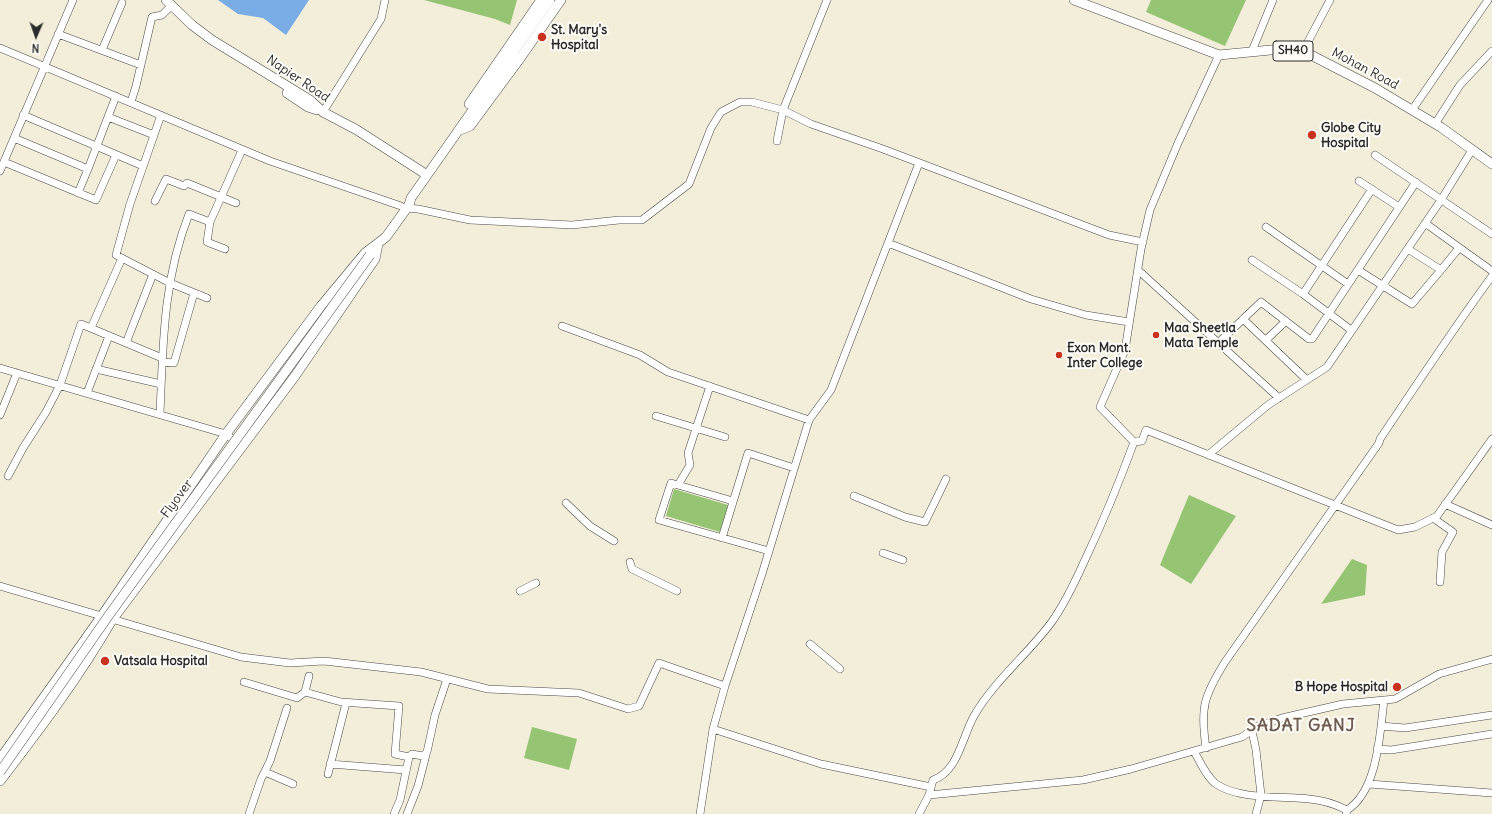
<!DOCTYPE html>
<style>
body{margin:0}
#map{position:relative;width:1492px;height:814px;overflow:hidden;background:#f3eeda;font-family:Delius,sans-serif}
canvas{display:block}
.north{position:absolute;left:16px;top:16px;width:40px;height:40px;-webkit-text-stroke:3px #fdfcf7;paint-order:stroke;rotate:182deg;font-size:11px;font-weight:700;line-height:16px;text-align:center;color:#2b2b2b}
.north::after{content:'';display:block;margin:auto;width:14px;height:18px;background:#2b2b2b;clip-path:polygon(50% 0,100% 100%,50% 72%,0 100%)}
</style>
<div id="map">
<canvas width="1492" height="814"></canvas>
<div class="north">N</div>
</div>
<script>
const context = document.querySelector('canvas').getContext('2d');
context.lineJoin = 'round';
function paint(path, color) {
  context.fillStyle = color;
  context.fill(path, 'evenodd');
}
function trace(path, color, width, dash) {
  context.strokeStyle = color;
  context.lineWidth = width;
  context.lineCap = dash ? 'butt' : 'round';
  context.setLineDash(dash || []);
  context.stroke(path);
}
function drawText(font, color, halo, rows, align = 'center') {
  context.font = font + ' Delius,sans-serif';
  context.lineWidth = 4;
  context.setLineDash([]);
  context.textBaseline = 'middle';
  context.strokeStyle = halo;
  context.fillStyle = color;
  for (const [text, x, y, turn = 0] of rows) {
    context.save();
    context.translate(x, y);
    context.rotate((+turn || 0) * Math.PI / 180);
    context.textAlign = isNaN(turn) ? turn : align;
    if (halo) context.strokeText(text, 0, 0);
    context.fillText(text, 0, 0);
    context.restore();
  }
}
const green = new Path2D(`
 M424,0H517L510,25L495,19Z
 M1151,0H1246L1225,46L1146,12Z
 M674,489L728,505L720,532L666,516Z
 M1189,495L1236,516L1191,584L1160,565Z
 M1352,559L1367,565L1365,595L1321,604Z
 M532,727L577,739L569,770L524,758Z`);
const water = new Path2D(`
 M218,0H309L286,35L263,18L238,14Z`);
const minor = new Path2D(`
 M58,34L141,65
 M0,48L270,161L401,206
 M102,50L122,3
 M1252,51L1273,0
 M1302,53L1330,0
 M131,102L136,86L152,17L162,15L171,6
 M1412,110L1488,0
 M323,112L381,19L385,0
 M23,115L143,166
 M161,115L130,204L116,255L170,283L207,298
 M108,117L154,135
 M1435,124L1460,85L1492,51
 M14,138L88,169L78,193
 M777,141L783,110L827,0
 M1375,155L1492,234
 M4,162L96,200L116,155
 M88,169L116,96
 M0,171L73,0
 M1359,181L1399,207
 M155,201L166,179L184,186L187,183L236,203
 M407,208L418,209L470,220L572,225L619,220H642L689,184L711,128L721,112L740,102H752L783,110L811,124L883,149L1109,235L1143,242
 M210,222L207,242L225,249
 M1425,223L1492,271
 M1266,227L1348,284
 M888,243L1031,299L1086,315L1129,322
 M1252,260L1303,294L1351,330
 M1138,270L1279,398
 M1358,270L1412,304L1441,270L1408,249
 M1441,270L1459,248
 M1303,294L1372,189
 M1243,319L1307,380
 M562,326L640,355L668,372L809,420
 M91,328L122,258
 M1266,340L1286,321
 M126,343L153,274
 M1218,343L1261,302L1309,339H1312L1416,182
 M162,362L174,363L194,293
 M0,368L226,434L238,444
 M96,369L161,384
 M87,393L109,336
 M160,414C163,345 163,280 189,214L210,222L242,150
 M0,415L17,373
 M656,416L725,437
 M1134,442L1142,441L1146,430L1398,530L1415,527L1437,516L1492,439
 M1208,455L1268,405L1327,367L1441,200L1472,150
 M8,476L23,448L46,412L60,385L81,324L162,358
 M678,485L690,465L688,453L710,386
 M854,496L905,517L925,522L946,479
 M733,501L671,483L659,520L769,551
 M566,503L590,526L614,541
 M1445,504L1492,525
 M1433,518L1453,532L1442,552L1440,582
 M722,538L748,453L794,468
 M883,553L903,560
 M630,562L632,569L677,591
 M0,586L241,657L290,663L324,661L421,672L488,689L579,693L628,709L639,706L659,663L725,686L713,729L700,814
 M520,591L536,583
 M810,644L840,669
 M244,682L297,698L305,692L309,676
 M725,686L762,574L809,420L831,390L919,163
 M305,692L341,702L399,706L395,754L409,757
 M1381,726L1405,728L1492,715
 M713,729L821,764L931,787
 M1252,731L1256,750L1261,795L1256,814
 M1206,748C1200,707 1204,696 1225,662L1379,443L1380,439C1417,384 1453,329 1492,276
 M1377,749L1391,750L1492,734
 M1194,751C1200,762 1206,776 1216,784C1240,800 1282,796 1309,799C1322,800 1335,804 1347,810L1346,814
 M330,764L406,770
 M265,772L293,784
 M328,774L346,703
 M1369,784L1492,793
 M929,795L1083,780L1131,769L1242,737L1258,726L1282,718L1343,704L1395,699L1439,674L1492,659
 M1347,810C1378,791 1380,732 1384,700
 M249,814L261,779L270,761L287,708
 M394,814L400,800L409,757L412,754L423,756L427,752L435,715L447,679
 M407,814L418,786L426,755
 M919,814L929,795L933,780C958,772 962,737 974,716C994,681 1027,655 1051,623C1064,605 1075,582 1084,562C1103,522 1119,483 1134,442L1100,407L1125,350L1141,249L1150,210L1178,143L1219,55`);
const major = new Path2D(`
 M166,0L192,25L212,40L310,100L323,112L357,130L427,175
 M1074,0L1219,55L1281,49L1309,54L1375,88L1442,128L1492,164
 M287,93L308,107L317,110
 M469,104L541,0
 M458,131L470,126L521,57L561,0
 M0,759L101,617L226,434L321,306L365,253L386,237L409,205L411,198L550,0
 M0,781C40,729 79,677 112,620L295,376L375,259L378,244`);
const majorBridge = new Path2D(`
 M0,772L109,615L370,255`);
const markers = [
 [542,37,5,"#c8321e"],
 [1312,135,5,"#c8321e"],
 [1156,335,4,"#c8321e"],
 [1059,355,4,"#c8321e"],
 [105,661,5,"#c8321e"],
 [1397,687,5,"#c8321e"]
];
const shields = [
 [1293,51,40]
];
const shieldNames = [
 ["SH40",1293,51]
];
const poiNames = [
 ["St. Mary's",551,30],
 ["Hospital",551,45],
 ["Globe City",1321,128],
 ["Hospital",1321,143],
 ["Maa Sheetla",1164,328],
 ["Mata Temple",1164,343],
 ["Exon Mont.",1067,348],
 ["Inter College",1067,363],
 ["Vatsala Hospital",114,661],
 ["B Hope Hospital",1388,687,"right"]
];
const streetNames = [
 ["Mohan Road",1365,69,28],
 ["Napier Road",298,79,34],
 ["Flyover",177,499,-54]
];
const districtNames = [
 ["SADAT GANJ",1301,726]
];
paint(green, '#95c473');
paint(water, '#7aace6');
trace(minor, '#494845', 8);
trace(major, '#494845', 10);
trace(minor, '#fff', 7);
trace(major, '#fff', 9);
trace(majorBridge, '#494845', 10, []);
trace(majorBridge, '#fff', 9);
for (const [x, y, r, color] of markers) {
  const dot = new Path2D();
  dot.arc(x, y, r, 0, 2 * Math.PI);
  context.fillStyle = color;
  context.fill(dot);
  trace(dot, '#fdfcf7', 1.5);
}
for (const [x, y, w] of shields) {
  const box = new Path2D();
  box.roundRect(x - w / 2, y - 10, w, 20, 3);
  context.fillStyle = '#fdfcf7';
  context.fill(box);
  trace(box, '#2b2b2b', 1);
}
drawText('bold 12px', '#2b2b2b', null, shieldNames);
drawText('bold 13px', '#2b2b2b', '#fdfcf7', poiNames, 'left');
drawText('13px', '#2b2b2b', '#fdfcf7', streetNames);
context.letterSpacing = '1px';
drawText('bold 17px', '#6f5c50', '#fdfcf7', districtNames);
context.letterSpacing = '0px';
</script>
